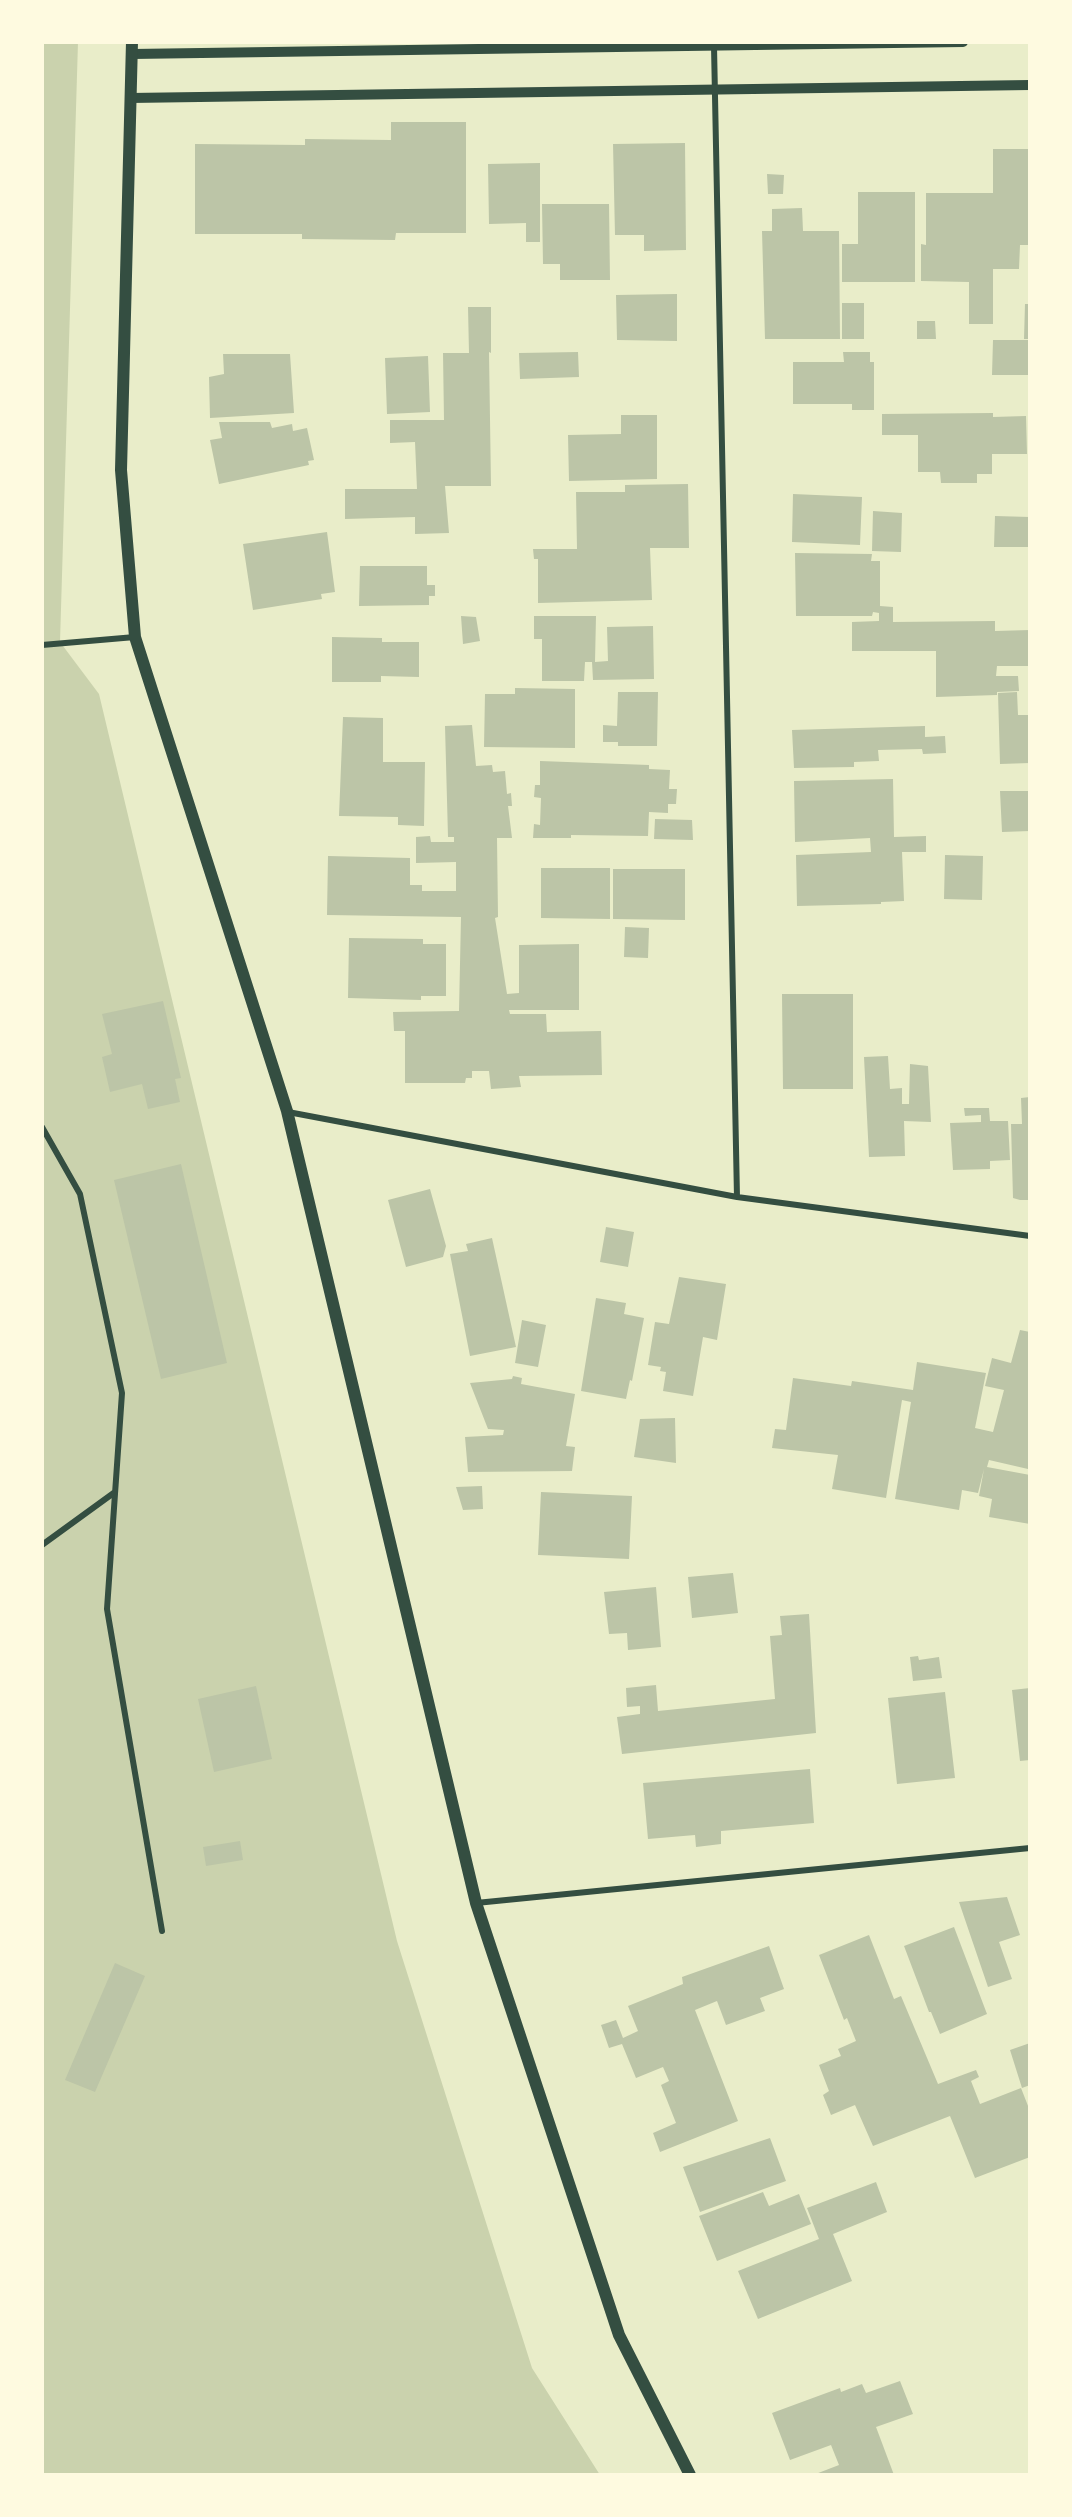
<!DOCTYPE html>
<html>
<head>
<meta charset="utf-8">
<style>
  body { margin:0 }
  #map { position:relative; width:1072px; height:2517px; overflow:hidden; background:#e9edc9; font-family:Barlow,sans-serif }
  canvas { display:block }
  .frame { position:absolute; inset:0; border:44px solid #fefae0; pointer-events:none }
</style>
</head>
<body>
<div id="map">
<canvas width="1072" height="2517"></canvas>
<div class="frame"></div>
</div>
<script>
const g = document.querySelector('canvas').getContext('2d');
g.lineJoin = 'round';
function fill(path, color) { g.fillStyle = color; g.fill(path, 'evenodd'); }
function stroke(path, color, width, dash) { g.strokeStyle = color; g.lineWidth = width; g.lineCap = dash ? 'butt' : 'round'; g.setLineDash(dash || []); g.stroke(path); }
fill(new Path2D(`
  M 42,42 L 78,42 L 60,642 L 99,694 L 397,1941 L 532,2368 L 600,2475 L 42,2475 Z`), '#cad2ad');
fill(new Path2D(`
  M 391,122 L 466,122 L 466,233 L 396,233 L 395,240 L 302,239 L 302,234 L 195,234 L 195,144 L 305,145 L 305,139 L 391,140 Z
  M 685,143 L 686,250 L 644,251 L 644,235 L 615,235 L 613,144 Z
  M 993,149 L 1030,149 L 1030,245 L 1020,245 L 1019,269 L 993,269 L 993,324 L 969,324 L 969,282 L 921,281 L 921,244 L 926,245 L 926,193 L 993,193 Z
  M 540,163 L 540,242 L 526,242 L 526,223 L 489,224 L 488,164 Z
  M 767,174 L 784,175 L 783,194 L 768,194 Z
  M 858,192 L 915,192 L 915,282 L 842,282 L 842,244 L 858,244 Z
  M 542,204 L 609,204 L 610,280 L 560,280 L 560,264 L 543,264 Z
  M 802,208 L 803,231 L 839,231 L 840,339 L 765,339 L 762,231 L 772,231 L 772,209 Z
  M 677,294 L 677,341 L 617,340 L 616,295 Z
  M 842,303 L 864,303 L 864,339 L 842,339 Z
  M 1025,304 L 1030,304 L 1030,339 L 1024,339 Z
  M 468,307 L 491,307 L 491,353 L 489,352 L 491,486 L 445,486 L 449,533 L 415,534 L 415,517 L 345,519 L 345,489 L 417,489 L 415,442 L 390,443 L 390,420 L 444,420 L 443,353 L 469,353 Z
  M 917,321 L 935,321 L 936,339 L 917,339 Z
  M 993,340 L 1030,340 L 1030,375 L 992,375 Z
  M 578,352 L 579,377 L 520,379 L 519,353 Z
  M 843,352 L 870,352 L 870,362 L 874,362 L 874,410 L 852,410 L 852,404 L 793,404 L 793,362 L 844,362 Z
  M 223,354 L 290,354 L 294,413 L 210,418 L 209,377 L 224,374 Z
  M 428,356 L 430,412 L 387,414 L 385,358 Z
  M 993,413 L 993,417 L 1026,416 L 1027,454 L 992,454 L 992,474 L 977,474 L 977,483 L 941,483 L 940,472 L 918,472 L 918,435 L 882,435 L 882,414 Z
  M 621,415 L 657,415 L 657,479 L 569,481 L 568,435 L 621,434 Z
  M 219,422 L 270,422 L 272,428 L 292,424 L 293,431 L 307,428 L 314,460 L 308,461 L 309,465 L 219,484 L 210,440 L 222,438 Z
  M 688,484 L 689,548 L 650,548 L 652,600 L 538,603 L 538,559 L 534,559 L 533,549 L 577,549 L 576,492 L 625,492 L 625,485 Z
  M 793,494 L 862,497 L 860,545 L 792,542 Z
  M 873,511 L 902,513 L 901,552 L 872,551 Z
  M 995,516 L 1030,517 L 1030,547 L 994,547 Z
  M 327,532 L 335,592 L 321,594 L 322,599 L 253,610 L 243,544 Z
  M 795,553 L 872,554 L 871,561 L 880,561 L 880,606 L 893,607 L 893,622 L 995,621 L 995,631 L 1030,630 L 1030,666 L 997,666 L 996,676 L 1018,676 L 1019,691 L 997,692 L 997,695 L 936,697 L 936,651 L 852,651 L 852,622 L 879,621 L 879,613 L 873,612 L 872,616 L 796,616 Z
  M 360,566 L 427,566 L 427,585 L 435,585 L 435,596 L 429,596 L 429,605 L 359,606 Z
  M 461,616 L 476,617 L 480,641 L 463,644 Z
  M 534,616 L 596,616 L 595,662 L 608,661 L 607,627 L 653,626 L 654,679 L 593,680 L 592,662 L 585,662 L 584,681 L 542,681 L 542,639 L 534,639 Z
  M 332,637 L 382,638 L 382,642 L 419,642 L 419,677 L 381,676 L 381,682 L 332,682 Z
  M 515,688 L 575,689 L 575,748 L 484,747 L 485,694 L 515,694 Z
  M 618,692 L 658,692 L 657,746 L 618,746 L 618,742 L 603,742 L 603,725 L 617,726 Z
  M 1017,692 L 1018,715 L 1030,715 L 1030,763 L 1000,764 L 998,693 Z
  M 343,717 L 383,718 L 383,762 L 425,762 L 424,826 L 398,825 L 398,817 L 339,816 Z
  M 472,725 L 476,766 L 492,765 L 493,772 L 505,771 L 507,794 L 511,793 L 512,806 L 508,806 L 512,838 L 497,838 L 498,917 L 495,918 L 507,994 L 519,993 L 519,945 L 579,944 L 579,1010 L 509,1010 L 510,1014 L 546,1014 L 547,1032 L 601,1031 L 602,1075 L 519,1076 L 521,1087 L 491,1089 L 489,1071 L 472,1071 L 472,1078 L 466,1078 L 465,1083 L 405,1083 L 405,1031 L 394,1031 L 393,1012 L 459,1011 L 461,917 L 327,915 L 328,856 L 410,858 L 410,885 L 422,885 L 422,891 L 456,891 L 456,862 L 416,863 L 416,837 L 430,836 L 431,842 L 454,842 L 454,837 L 448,837 L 445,726 Z
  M 925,726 L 925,737 L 945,736 L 946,753 L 923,754 L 922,749 L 878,750 L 879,761 L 854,762 L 854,767 L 794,768 L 792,730 Z
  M 540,761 L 649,765 L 649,769 L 670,770 L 669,789 L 677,789 L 676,804 L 668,804 L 668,813 L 649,812 L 648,836 L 571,835 L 571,838 L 533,838 L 534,824 L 540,825 L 541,798 L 534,797 L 535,785 L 540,785 Z
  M 893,779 L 894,837 L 926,836 L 926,852 L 902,852 L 904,901 L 881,902 L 881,904 L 797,906 L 796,855 L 871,852 L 870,838 L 795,842 L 794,781 Z
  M 1000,791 L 1030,791 L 1030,831 L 1002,832 Z
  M 655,819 L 692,820 L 693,840 L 654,839 Z
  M 945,855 L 983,856 L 982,900 L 944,899 Z
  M 541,868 L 610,868 L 610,919 L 541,918 Z
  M 613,869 L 685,869 L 685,920 L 613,919 Z
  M 625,927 L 649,928 L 648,958 L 624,957 Z
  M 349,938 L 423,939 L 423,944 L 446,944 L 446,996 L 421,996 L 421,1000 L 348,998 Z
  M 782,994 L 853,994 L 853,1089 L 783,1089 Z
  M 163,1001 L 181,1078 L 175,1079 L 180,1102 L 148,1109 L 142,1084 L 110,1092 L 102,1057 L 112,1054 L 102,1014 Z
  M 888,1056 L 890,1089 L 902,1088 L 902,1104 L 909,1104 L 910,1064 L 928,1066 L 931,1122 L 904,1121 L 905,1156 L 869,1157 L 864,1057 Z
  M 1030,1097 L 1030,1200 L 1020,1200 L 1013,1198 L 1011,1124 L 1022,1124 L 1021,1098 Z
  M 964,1108 L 989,1108 L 990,1121 L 1008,1121 L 1010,1160 L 990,1161 L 990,1169 L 953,1170 L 950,1123 L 981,1122 L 981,1115 L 965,1116 Z
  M 181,1164 L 227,1363 L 161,1379 L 114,1180 Z
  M 430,1189 L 446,1246 L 443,1257 L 406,1267 L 388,1200 Z
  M 606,1227 L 634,1232 L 628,1267 L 600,1262 Z
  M 492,1238 L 516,1347 L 470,1356 L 450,1254 L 468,1251 L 466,1244 Z
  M 679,1277 L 726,1284 L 717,1340 L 703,1337 L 693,1396 L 663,1391 L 666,1372 L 660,1371 L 661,1367 L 648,1365 L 655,1322 L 669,1324 Z
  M 596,1298 L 626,1303 L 624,1314 L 644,1318 L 632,1381 L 630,1380 L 626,1399 L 581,1391 Z
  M 522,1320 L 546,1325 L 538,1367 L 515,1363 Z
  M 1020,1330 L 1030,1332 L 1030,1461 L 1028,1469 L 989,1460 L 987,1467 L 1030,1475 L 1028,1512 L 1030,1512 L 1030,1524 L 989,1517 L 992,1499 L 979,1496 L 984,1469 L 978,1493 L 962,1490 L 959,1510 L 895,1499 L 911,1402 L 902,1400 L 886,1498 L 832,1489 L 838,1455 L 772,1448 L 775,1429 L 786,1430 L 793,1378 L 851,1386 L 852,1381 L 913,1390 L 917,1362 L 986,1373 L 975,1428 L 993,1432 L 1004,1390 L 985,1386 L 992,1358 L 1011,1363 Z
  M 513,1376 L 522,1378 L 521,1384 L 575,1394 L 566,1446 L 575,1447 L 572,1471 L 468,1472 L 465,1437 L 503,1435 L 504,1430 L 488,1429 L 470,1383 L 512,1379 Z
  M 675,1418 L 676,1463 L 634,1457 L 640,1419 Z
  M 482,1486 L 483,1509 L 463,1510 L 456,1487 Z
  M 541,1492 L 632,1496 L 629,1559 L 538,1555 Z
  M 733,1573 L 738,1613 L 692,1618 L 688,1577 Z
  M 656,1587 L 661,1647 L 628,1650 L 627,1633 L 609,1634 L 604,1592 Z
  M 809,1614 L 816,1733 L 622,1754 L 617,1717 L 640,1714 L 640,1706 L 627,1707 L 626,1688 L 656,1685 L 658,1711 L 775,1699 L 770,1636 L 782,1635 L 780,1616 Z
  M 918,1656 L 919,1660 L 939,1657 L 942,1678 L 913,1681 L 910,1657 Z
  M 256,1686 L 272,1759 L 214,1772 L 198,1699 Z
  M 1030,1688 L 1030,1760 L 1020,1761 L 1012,1690 Z
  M 945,1692 L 955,1778 L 897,1784 L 888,1698 Z
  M 810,1769 L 814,1823 L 721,1831 L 721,1844 L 696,1847 L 695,1835 L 648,1839 L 643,1783 Z
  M 240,1841 L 243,1860 L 206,1866 L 203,1847 Z
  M 1007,1897 L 1020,1935 L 999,1942 L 1012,1979 L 988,1987 L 959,1902 Z
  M 954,1927 L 987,2014 L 940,2034 L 931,2012 L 929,2012 L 904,1946 Z
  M 869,1935 L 894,1999 L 901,1996 L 938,2084 L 976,2070 L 979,2077 L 971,2081 L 980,2104 L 1021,2088 L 1030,2111 L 1030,2157 L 975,2178 L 950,2116 L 873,2146 L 855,2105 L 831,2115 L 823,2095 L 829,2091 L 819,2065 L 841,2056 L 838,2049 L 856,2041 L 847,2018 L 844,2020 L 819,1955 Z
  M 769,1946 L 784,1989 L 760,1998 L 765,2011 L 726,2025 L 717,2001 L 695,2010 L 738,2121 L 660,2152 L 653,2133 L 676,2123 L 661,2085 L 669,2081 L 663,2067 L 636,2078 L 622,2044 L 609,2048 L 601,2025 L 616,2020 L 623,2038 L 638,2031 L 628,2006 L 683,1984 L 682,1977 Z
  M 115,1963 L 145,1976 L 95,2092 L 65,2080 Z
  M 1030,2043 L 1030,2085 L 1022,2088 L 1010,2050 Z
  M 770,2138 L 786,2181 L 700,2212 L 683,2167 Z
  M 876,2182 L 887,2212 L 833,2234 L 852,2281 L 758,2319 L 738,2271 L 819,2239 L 807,2208 Z
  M 763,2192 L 769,2206 L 799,2194 L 811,2224 L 717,2261 L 699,2216 Z
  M 900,2381 L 913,2414 L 876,2427 L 894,2475 L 813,2475 L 839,2465 L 831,2445 L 790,2460 L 772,2413 L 840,2388 L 841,2392 L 862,2384 L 866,2393 Z`), '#bcc5a7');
stroke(new Path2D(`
  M 714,46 L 737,1197
  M 42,645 L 135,637
  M 288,1112 L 737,1197 L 1030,1236
  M 42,1127 L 80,1194 L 122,1393 L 107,1609 L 162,1931
  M 42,1545 L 115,1492
  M 476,1903 L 1030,1848`), '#344e41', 6);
stroke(new Path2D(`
  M 132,54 L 963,42
  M 130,98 L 1030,85`), '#344e41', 10);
stroke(new Path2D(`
  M 132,42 L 121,470 L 135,637 L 287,1111 L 476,1903 L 619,2335 L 690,2475`), '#344e41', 12);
</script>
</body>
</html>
